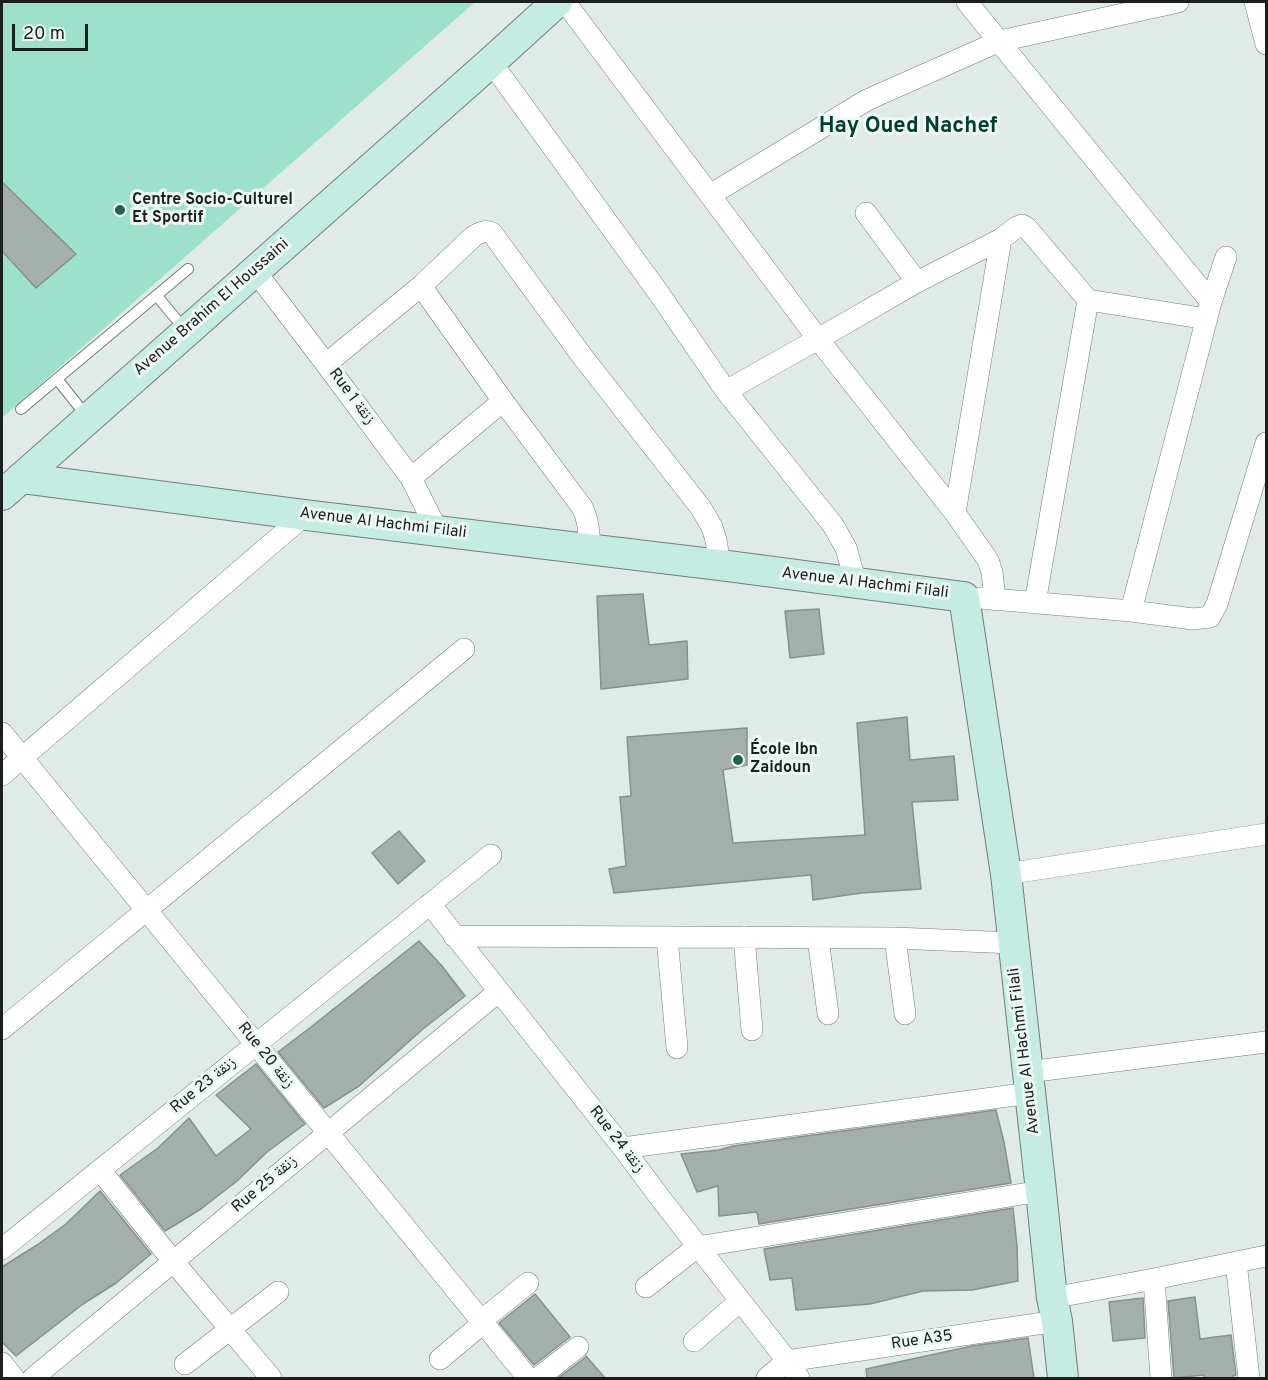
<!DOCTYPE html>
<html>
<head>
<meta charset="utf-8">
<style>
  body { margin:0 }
  #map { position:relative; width:1268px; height:1380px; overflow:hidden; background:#e0ebe7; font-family:Overpass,sans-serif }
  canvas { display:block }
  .frame { position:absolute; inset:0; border:3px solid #1b1f1e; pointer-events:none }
  .scale { position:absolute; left:12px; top:24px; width:76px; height:27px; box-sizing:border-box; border:3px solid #1b1f1e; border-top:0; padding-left:8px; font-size:18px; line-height:21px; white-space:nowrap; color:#1b1f1e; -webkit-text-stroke:4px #edf8f5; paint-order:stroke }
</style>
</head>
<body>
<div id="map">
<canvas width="1268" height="1380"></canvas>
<div class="frame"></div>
<div class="scale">20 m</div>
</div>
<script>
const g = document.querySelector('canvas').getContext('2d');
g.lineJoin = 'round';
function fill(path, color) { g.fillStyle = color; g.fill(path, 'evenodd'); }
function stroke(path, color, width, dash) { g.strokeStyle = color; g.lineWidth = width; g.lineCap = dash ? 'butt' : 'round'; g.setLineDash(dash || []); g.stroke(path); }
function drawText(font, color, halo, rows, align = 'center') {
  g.font = font + ' Overpass,"Noto Naskh Arabic",sans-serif'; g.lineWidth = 6; g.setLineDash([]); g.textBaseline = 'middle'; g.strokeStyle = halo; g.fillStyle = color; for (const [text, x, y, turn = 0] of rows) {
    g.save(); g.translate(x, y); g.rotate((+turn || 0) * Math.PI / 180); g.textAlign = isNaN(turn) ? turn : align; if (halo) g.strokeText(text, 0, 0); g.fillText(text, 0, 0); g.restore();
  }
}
fill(new Path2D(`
  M 2,2 L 475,2 L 2,418 Z`), '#9de1cd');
const building = new Path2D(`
  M 2,182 L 76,254 L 36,288 L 2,251 Z
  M 643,594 L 649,645 L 687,641 L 688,679 L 601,689 L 597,596 Z
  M 819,609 L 824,654 L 790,658 L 785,611 Z
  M 907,717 L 910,760 L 954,756 L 958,800 L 912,802 L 921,889 L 861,893 L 813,900 L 811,875 L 614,893 L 609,869 L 626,866 L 620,797 L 631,796 L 627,737 L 747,728 L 747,765 L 723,770 L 733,843 L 865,835 L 857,723 Z
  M 399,831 L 425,861 L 398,884 L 372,853 Z
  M 419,941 L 442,966 L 465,996 L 423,1029 L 359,1086 L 324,1108 L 278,1052 L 311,1027 Z
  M 256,1064 L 305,1124 L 267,1152 L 237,1181 L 201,1209 L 165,1231 L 120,1175 L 158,1148 L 189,1118 L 216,1156 L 251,1129 L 216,1095 Z
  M 996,1110 L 1004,1142 L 1011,1183 L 759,1224 L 757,1212 L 719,1216 L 718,1186 L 697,1192 L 681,1154 L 719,1150 L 733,1146 Z
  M 100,1191 L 151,1254 L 116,1283 L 83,1304 L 16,1356 L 2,1342 L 2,1267 L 37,1245 L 66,1224 Z
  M 1013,1208 L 1017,1246 L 1018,1281 L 972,1290 L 923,1291 L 870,1304 L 796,1310 L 792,1278 L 770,1280 L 764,1249 Z
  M 535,1294 L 570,1337 L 534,1365 L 499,1323 Z
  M 1195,1297 L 1200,1339 L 1231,1335 L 1236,1375 L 1233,1376 L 1233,1378 L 1204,1378 L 1204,1375 L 1174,1378 L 1168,1301 Z
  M 1143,1298 L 1145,1338 L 1113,1341 L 1109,1302 Z
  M 1028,1338 L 1034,1378 L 867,1378 L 866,1369 L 972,1346 Z
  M 586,1356 L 605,1378 L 558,1378 L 586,1357 Z`);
fill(building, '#a4afab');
stroke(building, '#86908d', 1.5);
const lane = new Path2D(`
  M 157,296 L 186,331
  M 57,379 L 88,418
  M 21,409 L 188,269`);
const street = new Path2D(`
  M 565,2 L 818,339 L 955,513 L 988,560 L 992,572 L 995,600
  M 967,2 L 1211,302
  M 1255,2 L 1266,44
  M 491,62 L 658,292 L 726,391 L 833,525 L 846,548 L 856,583
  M 710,195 L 867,100 L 1000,41 L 1178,2
  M 866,213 L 917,282
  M 255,271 L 326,364 L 411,478 L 437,530
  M 421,286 L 503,401 L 582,507 C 589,520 589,535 590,549
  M 326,364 L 421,286 L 474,236 C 481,232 485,230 492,233 L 582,356 L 701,508 L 712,527 L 716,540 L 720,565
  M 726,391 L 818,339 L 917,282 L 1001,239 L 1017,227 L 1022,225 L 1027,228 L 1088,300 L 1207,319
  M 411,478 L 503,401
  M 955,513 L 1001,239
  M 981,598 L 1131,611 L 1193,619 L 1210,617 L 1217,604 L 1266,443
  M 1035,603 L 1088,300
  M 1131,611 L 1211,302 L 1226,257
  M 2,733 L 528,1378
  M 2,775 L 305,515
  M 1006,874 L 1266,834
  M 430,904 L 623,1148 L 661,1199 L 789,1363 L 799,1378
  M 454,936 L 895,938 L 1013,943
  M 667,937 L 677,1048
  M 744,937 L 752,1030
  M 818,938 L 828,1014
  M 895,938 L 905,1014
  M 2,1029 L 464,649
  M 1028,1072 L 1266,1042
  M 623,1148 L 1030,1093
  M 100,1170 L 173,1261 L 271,1378
  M 2,1249 L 491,855
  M 1236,1262 L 1249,1378
  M 1154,1279 L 1161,1378
  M 646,1287 L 697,1247 L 1041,1191
  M 1052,1298 L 1154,1279 L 1266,1256
  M 481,1321 L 528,1283
  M 694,1341 L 740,1301
  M 440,1359 L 483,1323
  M 787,1361 L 1057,1321
  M 2,1363 L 14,1378
  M 185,1364 L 278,1292
  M 33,1378 L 498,992
  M 538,1378 L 578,1347
  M 767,1378 L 787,1361`);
const secondary = new Path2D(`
  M 21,478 L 305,515 L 720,565 L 964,597 L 1006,874 L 1041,1191 L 1052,1298 L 1057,1321 L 1063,1378
  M 2,495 L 491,62 L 557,2`);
stroke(lane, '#737d7a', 12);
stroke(street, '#737d7a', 22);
stroke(secondary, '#737d7a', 32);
stroke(lane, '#fff', 10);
stroke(street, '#fff', 21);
stroke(secondary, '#c5ece3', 30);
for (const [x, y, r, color] of [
  [120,210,6,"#206353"],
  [738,760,6,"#206353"]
]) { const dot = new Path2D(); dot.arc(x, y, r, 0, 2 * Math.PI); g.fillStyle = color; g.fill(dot); stroke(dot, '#edf8f5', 2); }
drawText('bold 16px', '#1b1f1e', '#edf8f5', [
  ["Centre Socio-Culturel",132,201],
  ["Et Sportif",132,219],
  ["École Ibn",750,751],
  ["Zaidoun",750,769]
], 'left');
drawText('16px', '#1b1f1e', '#edf8f5', [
  ["Avenue Brahim El Houssaini",212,308,-41],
  ["Rue 1 زنقة",351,397,53],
  ["Avenue Al Hachmi Filali",383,524,7],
  ["Avenue Al Hachmi Filali",865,584,7],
  ["Avenue Al Hachmi Filali",1025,1051,-97],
  ["Rue 20 زنقة",265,1056,51],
  ["Rue 23 زنقة",204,1086,-39],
  ["Rue 24 زنقة",616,1140,52],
  ["Rue 25 زنقة",265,1185,-40],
  ["Rue A35",922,1341,-8]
]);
drawText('bold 22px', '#013d31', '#edf8f5', [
  ["Hay Oued Nachef",908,128]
]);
</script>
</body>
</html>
